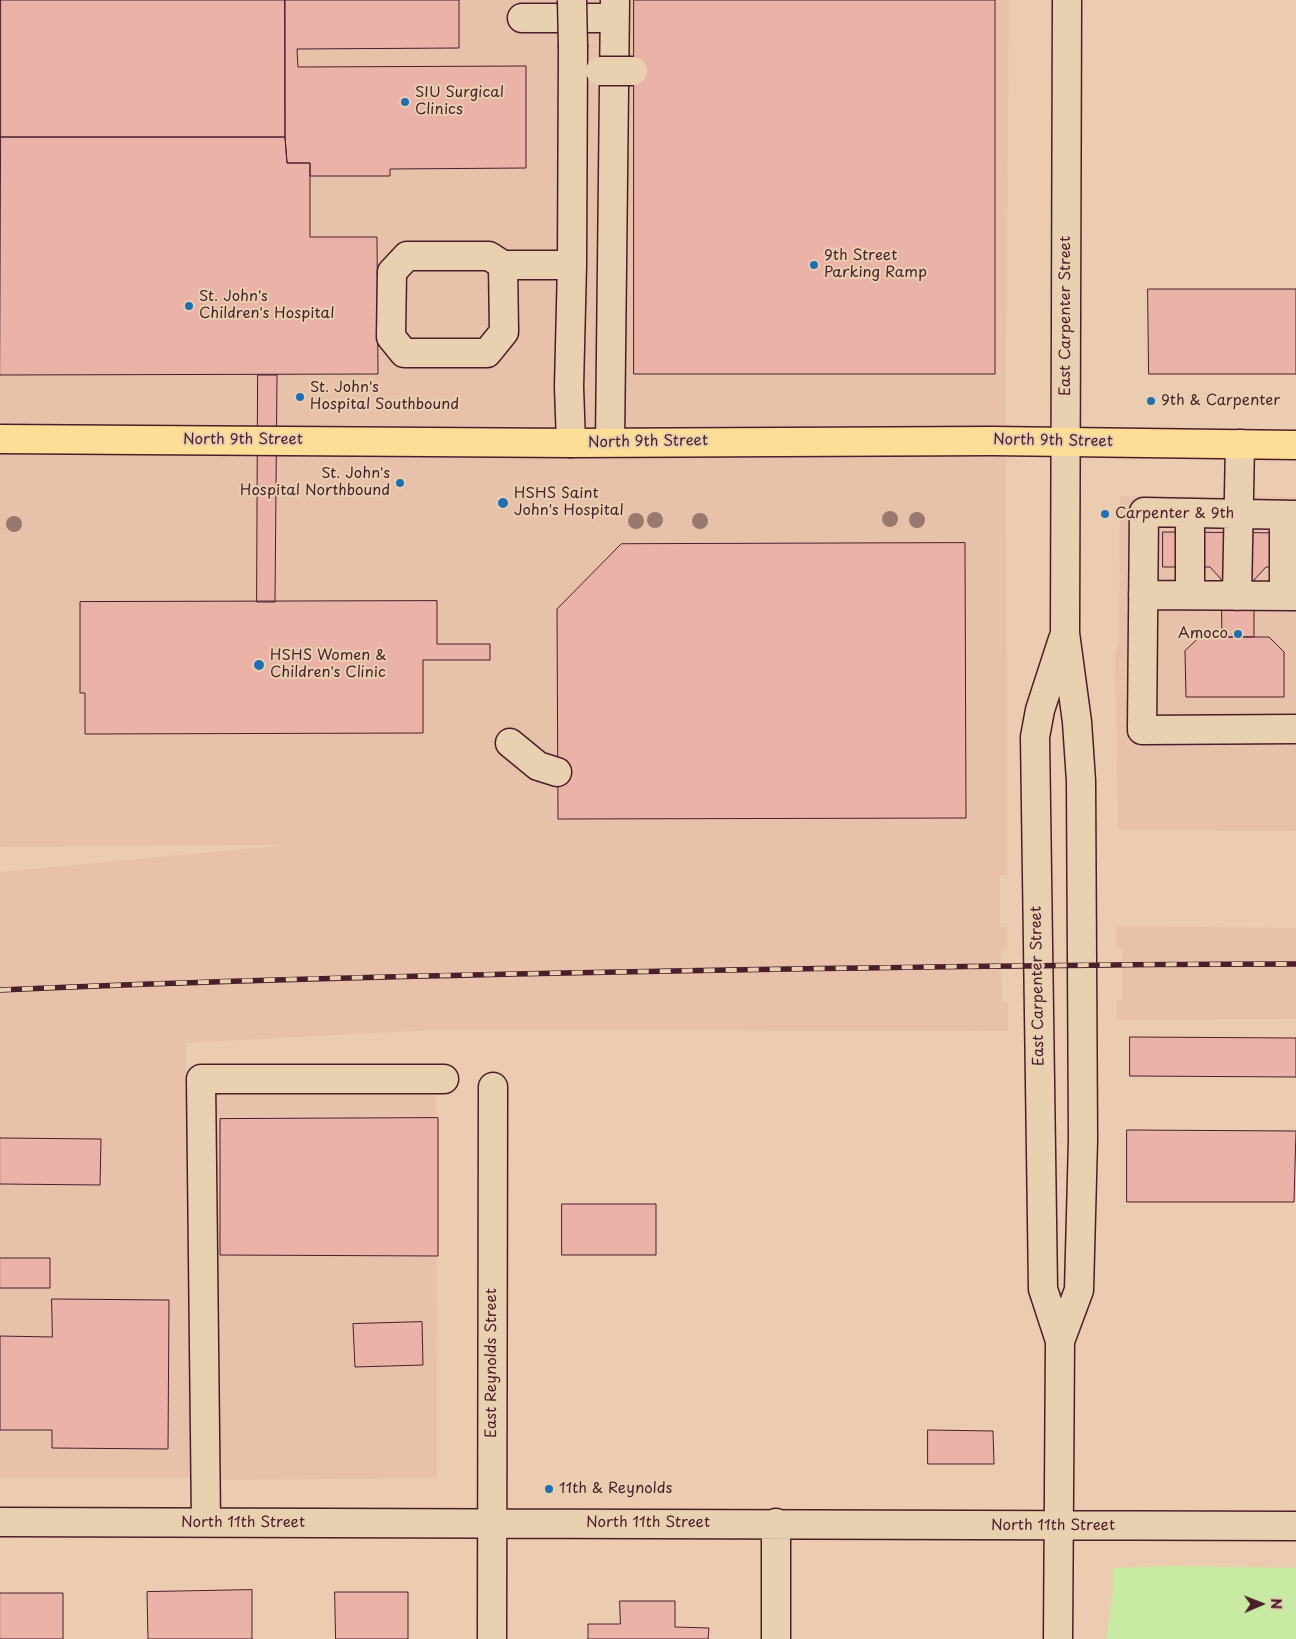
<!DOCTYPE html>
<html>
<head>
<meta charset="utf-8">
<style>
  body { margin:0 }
  #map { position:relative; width:1296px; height:1639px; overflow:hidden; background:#ebccb1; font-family:"Playpen Sans",sans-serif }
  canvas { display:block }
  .north { position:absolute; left:1236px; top:1579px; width:50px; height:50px; -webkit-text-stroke:4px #e8d0b1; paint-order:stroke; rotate:89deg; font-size:14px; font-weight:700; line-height:20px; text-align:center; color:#4a1f2b }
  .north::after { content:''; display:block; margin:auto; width:18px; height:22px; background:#4a1f2b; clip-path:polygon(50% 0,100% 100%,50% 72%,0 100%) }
</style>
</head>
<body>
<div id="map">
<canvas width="1296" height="1639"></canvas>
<div class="north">N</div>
</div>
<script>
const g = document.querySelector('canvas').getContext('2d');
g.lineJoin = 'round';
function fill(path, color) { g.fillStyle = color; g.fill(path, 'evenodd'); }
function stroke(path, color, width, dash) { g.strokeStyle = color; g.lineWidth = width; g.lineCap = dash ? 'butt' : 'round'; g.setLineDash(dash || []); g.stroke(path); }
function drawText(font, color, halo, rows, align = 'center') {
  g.font = font + ' "Playpen Sans",sans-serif'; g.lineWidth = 4; g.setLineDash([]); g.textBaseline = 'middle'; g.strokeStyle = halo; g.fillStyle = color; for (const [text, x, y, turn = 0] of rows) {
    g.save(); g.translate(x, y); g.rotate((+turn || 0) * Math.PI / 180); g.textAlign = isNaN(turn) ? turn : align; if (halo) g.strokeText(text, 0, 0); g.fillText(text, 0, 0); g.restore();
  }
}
fill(new Path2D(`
  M 0,0 L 1009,0 L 1006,380 L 1007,875 L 1000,875 L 1000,927 L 1007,927 L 1007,949 L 1001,950 L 1002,1002 L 1008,1002 L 1008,1031 L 431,1030 L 186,1043 L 190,1478 L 0,1478 L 0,872 L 286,845 L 0,847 Z
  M 1120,496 L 1296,497 L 1296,831 L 1118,830 L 1115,652 L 1119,641 Z
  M 1116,926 L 1296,928 L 1296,1019 L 1117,1020 L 1117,1000 L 1122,1000 L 1122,948 L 1116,948 Z
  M 436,1085 L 437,1478 L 219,1480 L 211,1087 Z`), '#e8c1ab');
fill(new Path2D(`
  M 1172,1566 L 1296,1568 L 1296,1639 L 1106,1639 L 1113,1590 L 1113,1568 Z`), '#c8eaa3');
const building = new Path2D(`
  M 1,0 L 285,0 L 285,137 L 1,137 Z
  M 285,0 L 459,0 L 459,48 L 297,49 L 298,67 L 526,66 L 526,168 L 390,169 L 390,176 L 310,176 L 310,163 L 287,163 L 285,137 Z
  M 634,0 L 995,0 L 995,374 L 634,374 Z
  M 1,137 L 285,137 L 287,163 L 310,163 L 310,237 L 377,237 L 378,374 L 0,375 Z
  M 1148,289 L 1296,289 L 1296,374 L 1149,374 Z
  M 258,375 L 277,375 L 275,602 L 257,602 Z
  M 1163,532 L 1296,533 L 1296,567 L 1266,567 L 1254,580 L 1254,637 L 1222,637 L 1221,579 L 1210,567 L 1163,567 Z
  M 965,543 L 966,818 L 558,819 L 557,609 L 621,544 Z
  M 437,601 L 437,644 L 490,644 L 490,660 L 423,660 L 423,733 L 85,734 L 85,693 L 80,693 L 80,602 Z
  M 1200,637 L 1269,637 L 1284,652 L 1284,697 L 1186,697 L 1185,651 Z
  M 1130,1037 L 1296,1038 L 1296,1077 L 1130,1076 Z
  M 438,1118 L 438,1256 L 220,1255 L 220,1119 Z
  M 1127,1130 L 1296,1131 L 1294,1202 L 1127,1202 Z
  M 0,1138 L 101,1139 L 100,1185 L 0,1184 Z
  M 562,1204 L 656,1204 L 656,1255 L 562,1255 Z
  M 0,1258 L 50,1258 L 50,1288 L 0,1288 Z
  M 52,1299 L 169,1300 L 168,1449 L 52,1448 L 52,1430 L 0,1430 L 0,1336 L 52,1337 Z
  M 422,1322 L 423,1365 L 355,1367 L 353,1324 Z
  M 928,1430 L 993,1431 L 994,1464 L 928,1464 Z
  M 252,1590 L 252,1639 L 148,1639 L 147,1592 Z
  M 335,1592 L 408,1592 L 408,1639 L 336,1639 Z
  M 0,1593 L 63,1593 L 63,1639 L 0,1639 Z
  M 620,1601 L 675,1601 L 675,1627 L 709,1628 L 708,1639 L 588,1639 L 588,1624 L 620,1624 Z`);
fill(building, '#ebb2a7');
stroke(building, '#4a1f2b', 1);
const minor = new Path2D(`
  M 522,18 L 614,18
  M 503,265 L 504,332 L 487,353 L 404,353 L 391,337 L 392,272 L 407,256 L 489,256 L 503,265 L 572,265
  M 610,442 L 615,0
  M 571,443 L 569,387 L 572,265 L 573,47
  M 1296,515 L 1144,512 L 1142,730 L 1296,729
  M 1143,595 L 1296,596
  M 1190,595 L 1190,513
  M 1237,596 L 1240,444
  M 1284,596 L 1284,515
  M 510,743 L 538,766 L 557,772
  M 1060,1341 L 1079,1290 L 1083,1140 L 1081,781 L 1077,722 L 1065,633 L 1067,0
  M 0,1522 L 1296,1526
  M 206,1522 L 201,1079 L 444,1079
  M 492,1639 L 493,1087
  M 776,1639 L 776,1523
  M 1058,1639 L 1060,1341 L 1043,1289 L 1035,737 L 1040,710 L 1063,639`);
const major = new Path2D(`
  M 0,439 L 571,443 L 993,441 L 1296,445`);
stroke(minor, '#4a1f2b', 31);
stroke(major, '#4a1f2b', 31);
stroke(minor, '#e8d0b1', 28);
stroke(major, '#fdde96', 28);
const rail = new Path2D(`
  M 0,990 C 243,979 486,974 729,970 C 918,967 1107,964 1296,964`);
stroke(rail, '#4a1f2b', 5.5);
stroke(rail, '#e8d0b1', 4, [11]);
const minorBridge = new Path2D(`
  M 572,0 L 573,47
  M 600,71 L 633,71`);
stroke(minorBridge, '#4a1f2b', 31, []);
stroke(minorBridge, '#e8d0b1', 28);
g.fillStyle = '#9a786e';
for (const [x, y] of [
  [890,519],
  [655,520],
  [917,520],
  [636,521],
  [700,521],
  [14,524]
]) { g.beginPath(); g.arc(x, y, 8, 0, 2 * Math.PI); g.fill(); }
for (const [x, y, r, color] of [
  [405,102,5,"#1f6fb2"],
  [814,265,5,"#1f6fb2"],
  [189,306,5,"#1f6fb2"],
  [300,397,5,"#1f6fb2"],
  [1151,401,5,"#1f6fb2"],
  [400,483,5,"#1f6fb2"],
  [503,503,6,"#1f6fb2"],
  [1105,514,5,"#1f6fb2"],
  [1238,634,5,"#1f6fb2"],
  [259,665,6,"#1f6fb2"],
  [549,1489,5,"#1f6fb2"]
]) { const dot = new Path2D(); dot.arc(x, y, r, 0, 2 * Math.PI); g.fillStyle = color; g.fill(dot); stroke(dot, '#e8d0b1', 2); }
drawText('15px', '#4a1f2b', '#e8d0b1', [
  ["SIU Surgical",415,93],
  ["Clinics",415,110],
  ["9th Street",824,256],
  ["Parking Ramp",824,273],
  ["St. John's",199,297],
  ["Children's Hospital",199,314],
  ["St. John's",310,388],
  ["Hospital Southbound",310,405],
  ["9th & Carpenter",1161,401],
  ["St. John's",390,474,"right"],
  ["Hospital Northbound",390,491,"right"],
  ["HSHS Saint",514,494],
  ["John's Hospital",514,511],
  ["Carpenter & 9th",1115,514],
  ["Amoco",1228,634,"right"],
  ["HSHS Women &",270,656],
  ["Children's Clinic",270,673],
  ["11th & Reynolds",559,1489]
], 'left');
drawText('15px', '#4a1f2b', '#e8d0b1', [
  ["East Carpenter Street",1066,316,-90],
  ["North 9th Street",243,440],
  ["North 9th Street",1053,441,1],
  ["North 9th Street",648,442,-1],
  ["East Carpenter Street",1038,986,-91],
  ["East Reynolds Street",492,1363,-90],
  ["North 11th Street",243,1523],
  ["North 11th Street",648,1523],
  ["North 11th Street",1053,1526]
]);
</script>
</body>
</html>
